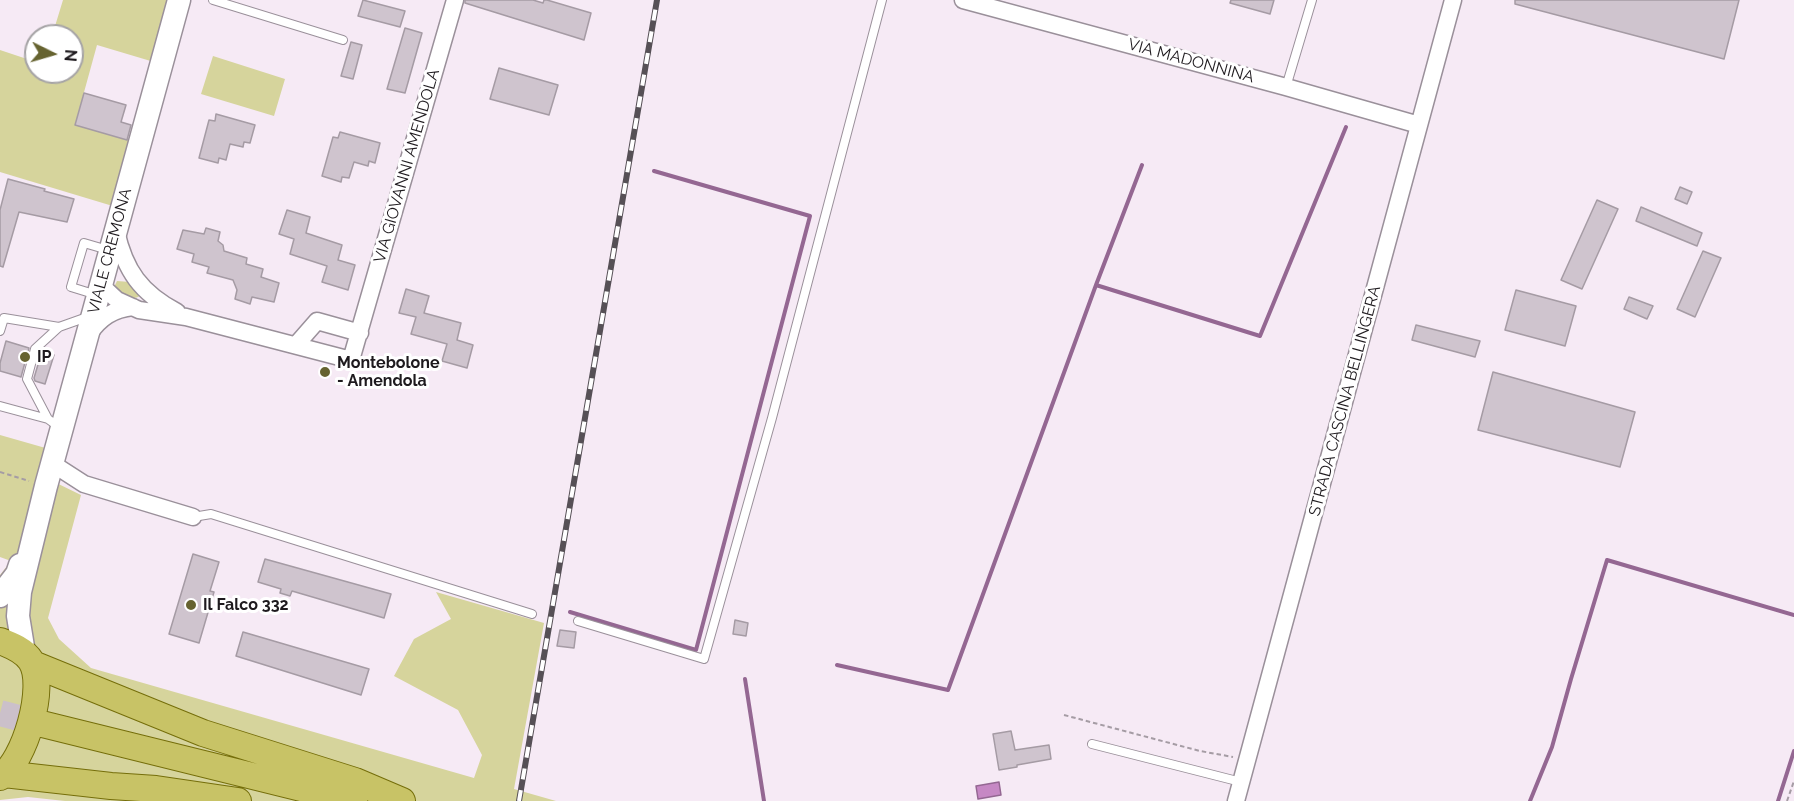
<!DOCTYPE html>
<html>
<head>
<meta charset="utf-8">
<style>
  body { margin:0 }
  #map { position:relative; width:1794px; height:801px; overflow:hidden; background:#f6eaf5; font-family:Raleway,sans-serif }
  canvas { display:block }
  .north { position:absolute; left:24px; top:24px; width:60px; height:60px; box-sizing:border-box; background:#fff; border:2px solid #a5a3a5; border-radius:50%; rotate:95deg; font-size:16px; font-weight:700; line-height:24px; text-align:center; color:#1e1a1e }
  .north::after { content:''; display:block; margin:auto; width:21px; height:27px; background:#666330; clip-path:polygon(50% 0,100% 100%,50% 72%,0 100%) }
</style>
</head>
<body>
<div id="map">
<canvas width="1794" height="801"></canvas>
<div class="north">N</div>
</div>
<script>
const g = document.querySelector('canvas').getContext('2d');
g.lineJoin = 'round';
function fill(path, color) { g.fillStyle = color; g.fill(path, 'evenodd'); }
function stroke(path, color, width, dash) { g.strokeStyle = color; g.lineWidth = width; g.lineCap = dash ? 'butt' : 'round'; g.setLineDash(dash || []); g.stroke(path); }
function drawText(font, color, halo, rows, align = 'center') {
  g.font = font + ' Raleway,sans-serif'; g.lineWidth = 6; g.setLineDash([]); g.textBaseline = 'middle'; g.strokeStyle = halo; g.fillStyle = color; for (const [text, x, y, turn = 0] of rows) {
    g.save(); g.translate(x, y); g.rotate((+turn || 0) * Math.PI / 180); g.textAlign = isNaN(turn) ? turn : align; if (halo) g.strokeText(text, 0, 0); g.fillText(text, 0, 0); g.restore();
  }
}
fill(new Path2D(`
  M 63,0 L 171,0 L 154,62 L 97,45 L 75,125 L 134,141 L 116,207 L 0,172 L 0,50 L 36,62 L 36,72 L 72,72 L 72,36 L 52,36 Z
  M 213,56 L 285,79 L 274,116 L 201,94 Z
  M 117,281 L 130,282 L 141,295 C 131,303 122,294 114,287 Z
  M 0,435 L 49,449 L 40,475 L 81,495 L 48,618 L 59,639 L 91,668 L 474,778 L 482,755 L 458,710 L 394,676 L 414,639 L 451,619 L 436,592 L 544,623 L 514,789 L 556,801 L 65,801 L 28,797 L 0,800 L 0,575 L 11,561 L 0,557 Z`), '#d6d49c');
const water = new Path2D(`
  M 999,782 L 1001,795 L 978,799 L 976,786 Z`);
fill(water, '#c688c4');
stroke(water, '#946792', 1.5);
stroke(new Path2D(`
  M 1096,285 L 1260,336 L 1346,127
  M 570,612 L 696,650 L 810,216 L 654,171
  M 837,665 L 948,690 L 1096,285 L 1142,165
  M 745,679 L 764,801
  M 1530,801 L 1552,747 L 1571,679 L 1607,560 L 1794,615
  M 1778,801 L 1794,751`), '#946792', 4);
const building = new Path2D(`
  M 363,0 L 405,11 L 400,27 L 358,16 Z
  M 465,0 L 533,0 L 543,3 L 544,0 L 547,0 L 591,13 L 584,40 L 465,3 Z
  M 1231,0 L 1274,0 L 1270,14 L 1230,3 Z
  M 1515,0 L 1739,0 L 1724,59 L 1515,4 Z
  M 405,28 L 422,33 L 405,93 L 387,89 Z
  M 351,42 L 362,45 L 353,79 L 341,76 Z
  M 499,68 L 558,85 L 549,115 L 490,99 Z
  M 84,93 L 126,105 L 121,122 L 131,125 L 127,140 L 75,125 Z
  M 216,114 L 255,125 L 250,143 L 244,142 L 243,147 L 230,144 L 226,160 L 219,158 L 218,163 L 199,158 L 209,120 L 215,121 Z
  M 340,132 L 380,143 L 375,163 L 369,161 L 368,166 L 354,162 L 349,178 L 342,177 L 341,182 L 322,176 L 333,137 L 338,138 Z
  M 8,179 L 45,189 L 44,191 L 74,199 L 67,222 L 19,212 L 3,267 L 0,266 L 0,210 Z
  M 1680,187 L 1692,192 L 1687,204 L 1675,199 Z
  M 1597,200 L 1618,209 L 1582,289 L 1561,280 Z
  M 1641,207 L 1702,233 L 1697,246 L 1636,221 Z
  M 287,210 L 310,217 L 306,233 L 342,245 L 338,260 L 355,265 L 348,290 L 322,282 L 327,266 L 290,254 L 294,239 L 279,234 Z
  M 206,228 L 220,232 L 218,241 L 223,245 L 224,251 L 247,258 L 246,264 L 263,269 L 261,277 L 279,283 L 274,302 L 252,297 L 250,304 L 235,299 L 237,290 L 233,280 L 207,273 L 209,267 L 192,262 L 194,254 L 177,249 L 183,230 L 204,234 Z
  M 1703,251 L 1721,258 L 1695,317 L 1677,309 Z
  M 406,289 L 429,296 L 424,313 L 461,323 L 457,340 L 473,345 L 467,368 L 442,361 L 447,344 L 411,334 L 416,317 L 399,313 Z
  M 1516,290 L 1576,306 L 1565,346 L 1505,330 Z
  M 1629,297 L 1653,306 L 1647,319 L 1624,309 Z
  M 1416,325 L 1480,341 L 1475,357 L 1412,340 Z
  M 6,341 L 29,348 L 21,377 L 0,371 L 0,363 Z
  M 42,351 L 54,355 L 45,384 L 35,381 L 34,378 Z
  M 1493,372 L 1635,412 L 1620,467 L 1478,430 Z
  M 193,554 L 219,562 L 210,591 L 214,592 L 199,643 L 169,634 Z
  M 265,559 L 391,594 L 384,618 L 292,591 L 290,596 L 280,593 L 281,589 L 258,582 Z
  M 735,620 L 748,623 L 746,636 L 733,634 Z
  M 560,630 L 576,632 L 574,648 L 557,646 Z
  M 243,632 L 369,669 L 361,695 L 236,656 Z
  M 1011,731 L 1015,750 L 1049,745 L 1051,759 L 1017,765 L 1017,767 L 999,770 L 993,734 Z`);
fill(building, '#cfc4ce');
stroke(building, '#a59ba4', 1.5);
stroke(new Path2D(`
  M 0,713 L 42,724`), '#cbc0ca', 26, [26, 13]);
const service = new Path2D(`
  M 213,0 L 343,40
  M 1286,87 L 1312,0
  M 97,295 L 71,287 L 84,243 L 108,250
  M 0,331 L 4,318 L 59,327
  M 0,406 L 48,419
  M 59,427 L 48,419 L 27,379 L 35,349 L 59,327 L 90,316
  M 193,517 L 211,514 L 532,614
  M 578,621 L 704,659 L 772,418 L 882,0
  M 1092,744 L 1241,782`);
const minor = new Path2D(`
  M 963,0 L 1286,87 L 1419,125
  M 116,231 C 125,271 141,293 177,312
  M 102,286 L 117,300 L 139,310 L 186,317 L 351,360 L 455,0
  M 89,334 C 100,318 113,309 133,307
  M 296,345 L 317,321 L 360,333
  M 53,464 L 84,484 L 193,517
  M 1236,801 L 1453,0`);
const secondary = new Path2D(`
  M 0,596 L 17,574 L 20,565
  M 24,653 L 18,616 L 20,592 L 46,486 L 179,0`);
const primary = new Path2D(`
  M 0,641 C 11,645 24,650 31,661 C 47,685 25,762 0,777
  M 33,664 L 203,733 L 355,781 L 402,801
  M 42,724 L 354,801
  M 4,774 L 111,786 L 156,789 L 238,801`);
stroke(service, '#9a909a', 10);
stroke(minor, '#9a909a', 19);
stroke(secondary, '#9a909a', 25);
stroke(primary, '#756e0a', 28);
stroke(new Path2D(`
  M 0,472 L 29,481
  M 1064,715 L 1200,751 L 1233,757
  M 1787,801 L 1794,781`), '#a59ca4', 2, [4.5, 3]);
stroke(service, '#fff', 8);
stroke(minor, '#fff', 16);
stroke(secondary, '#fff', 22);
stroke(primary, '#c8c366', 26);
const rail = new Path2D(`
  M 519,801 L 657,0`);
stroke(rail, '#565056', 6);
stroke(rail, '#fff', 4, [11]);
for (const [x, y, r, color] of [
  [25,357,6,"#666330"],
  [325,372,6,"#666330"],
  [191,605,6,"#666330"]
]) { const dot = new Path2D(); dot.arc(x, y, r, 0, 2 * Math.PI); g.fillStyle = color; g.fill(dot); stroke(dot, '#fff', 2); }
drawText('16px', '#1e1a1e', '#fff', [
  ["VIA MADONNINA",1191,61,15],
  ["VIA GIOVANNI AMENDOLA",407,166,-74],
  ["VIALE CREMONA",110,251,-75],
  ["STRADA CASCINA BELLINGERA",1345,401,-75]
]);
drawText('bold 16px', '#1e1a1e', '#fff', [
  ["IP",37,357],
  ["Montebolone",337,363],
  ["- Amendola",337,381],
  ["Il Falco 332",203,605]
], 'left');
</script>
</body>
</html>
